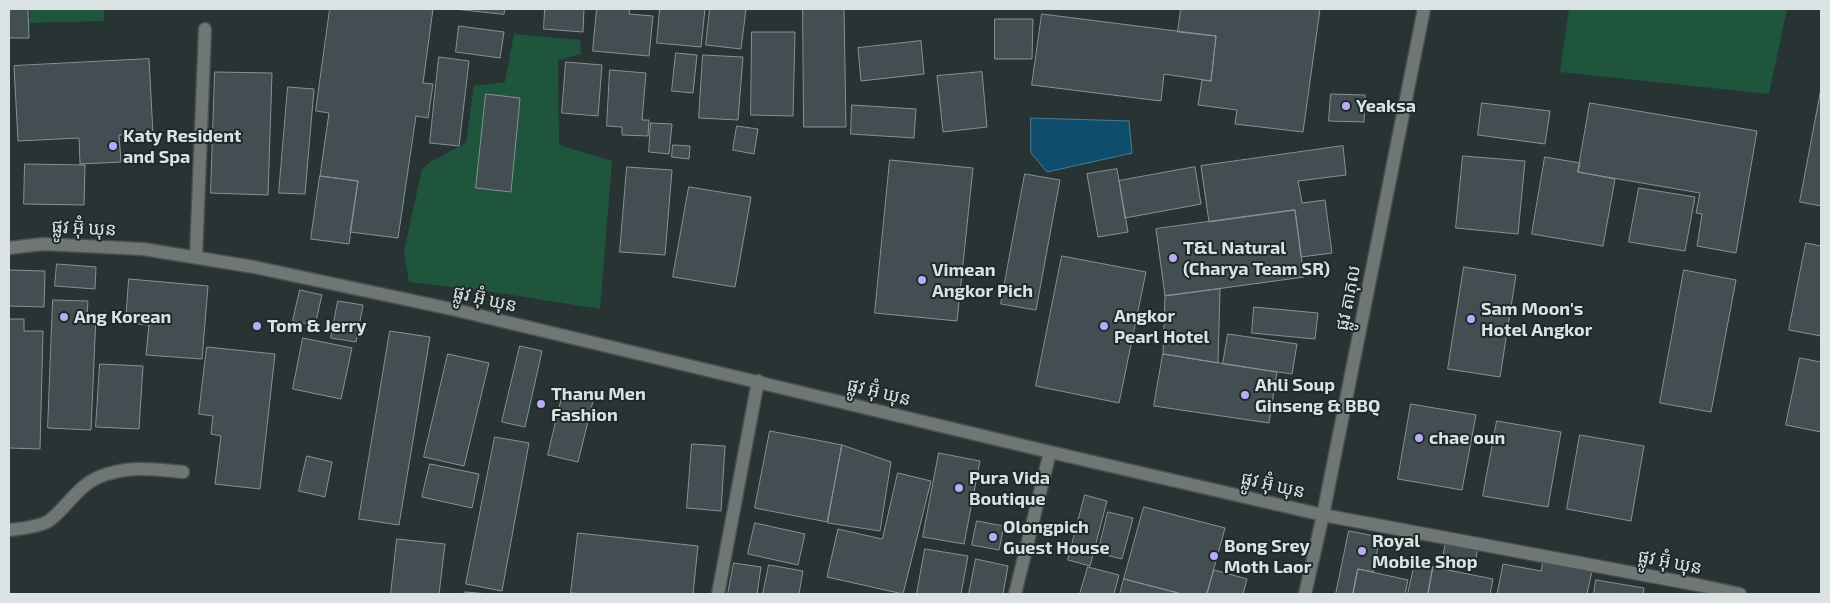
<!DOCTYPE html>
<html>
<head>
<meta charset="utf-8">
<style>
  body { margin:0 }
  #map { position:relative; width:1830px; height:603px; overflow:hidden; background:#283434; font-family:"Exo 2",sans-serif }
  canvas { display:block }
  .frame { position:absolute; inset:0; border:10px solid #dbe2e3; pointer-events:none }
</style>
</head>
<body>
<div id="map">
<canvas width="1830" height="603"></canvas>
<div class="frame"></div>
</div>
<script>
const g = document.querySelector('canvas').getContext('2d');
g.lineJoin = 'round';
function fill(path, color) { g.fillStyle = color; g.fill(path, 'evenodd'); }
function stroke(path, color, width, dash) { g.strokeStyle = color; g.lineWidth = width; g.lineCap = dash ? 'butt' : 'round'; g.setLineDash(dash || []); g.stroke(path); }
function drawText(font, color, halo, rows, align = 'center') {
  g.font = font + ' "Exo 2","Noto Sans Khmer",sans-serif'; g.lineWidth = 4; g.setLineDash([]); g.textBaseline = 'middle'; g.strokeStyle = halo; g.fillStyle = color; for (const [text, x, y, turn = 0] of rows) {
    g.save(); g.translate(x, y); g.rotate((+turn || 0) * Math.PI / 180); g.textAlign = isNaN(turn) ? turn : align; if (halo) g.strokeText(text, 0, 0); g.fillText(text, 0, 0); g.restore();
  }
}
fill(new Path2D(`
  M 30,9 L 104,9 L 104,21 L 29,23 Z
  M 1569,9 L 1787,9 L 1769,94 L 1560,72 Z
  M 514,34 L 580,40 L 581,54 L 558,60 L 559,145 L 612,161 L 600,309 L 493,292 L 409,282 L 404,252 L 422,169 L 430,162 L 466,143 L 474,86 L 505,82 Z`), '#20553d');
const water = new Path2D(`
  M 1031,118 L 1129,121 L 1132,153 L 1047,172 L 1031,153 Z`);
fill(water, '#0e4d6d');
stroke(water, '#4c7a90', 1);
const building = new Path2D(`
  M 9,9 L 28,9 L 29,38 L 9,38 Z
  M 330,9 L 433,9 L 423,83 L 433,84 L 428,118 L 416,116 L 398,238 L 350,232 L 358,181 L 320,176 L 329,113 L 316,111 Z
  M 455,9 L 505,9 L 504,14 Z
  M 545,9 L 584,9 L 583,32 L 544,29 Z
  M 597,9 L 630,9 L 629,14 L 653,16 L 649,56 L 593,51 Z
  M 660,9 L 705,9 L 701,47 L 657,43 Z
  M 710,9 L 746,9 L 741,49 L 706,45 Z
  M 803,9 L 844,9 L 846,127 L 804,127 Z
  M 1181,9 L 1320,9 L 1303,132 L 1235,124 L 1237,110 L 1198,105 L 1202,80 L 1211,81 L 1216,36 L 1178,32 Z
  M 1042,14 L 1216,36 L 1211,81 L 1164,74 L 1161,101 L 1032,85 Z
  M 995,19 L 1033,19 L 1032,59 L 995,59 Z
  M 459,26 L 504,32 L 500,58 L 456,52 Z
  M 752,32 L 795,32 L 793,116 L 751,115 Z
  M 921,41 L 924,74 L 861,81 L 858,48 Z
  M 676,53 L 697,55 L 693,93 L 672,91 Z
  M 703,55 L 743,57 L 738,120 L 699,118 Z
  M 439,57 L 469,61 L 459,146 L 430,143 Z
  M 149,59 L 153,134 L 119,135 L 121,162 L 80,164 L 79,138 L 18,141 L 14,66 Z
  M 566,62 L 602,65 L 598,116 L 562,113 Z
  M 610,70 L 646,73 L 642,120 L 649,120 L 648,136 L 622,135 L 622,127 L 607,126 Z
  M 215,72 L 272,73 L 268,195 L 211,193 Z
  M 982,72 L 987,127 L 943,132 L 937,76 Z
  M 288,87 L 314,89 L 305,194 L 279,193 Z
  M 1821,89 L 1821,206 L 1800,202 Z
  M 486,94 L 520,98 L 511,192 L 476,188 Z
  M 1331,94 L 1365,95 L 1364,122 L 1329,121 Z
  M 1482,103 L 1550,111 L 1545,144 L 1478,135 Z
  M 1590,103 L 1757,131 L 1736,253 L 1697,246 L 1702,214 L 1696,213 L 1700,193 L 1578,172 Z
  M 852,105 L 916,109 L 914,138 L 851,134 Z
  M 651,123 L 672,124 L 669,154 L 649,152 Z
  M 737,126 L 758,129 L 754,154 L 733,150 Z
  M 673,145 L 690,146 L 689,159 L 672,157 Z
  M 1343,146 L 1346,175 L 1298,181 L 1302,203 L 1325,200 L 1332,253 L 1301,257 L 1295,210 L 1209,222 L 1201,166 Z
  M 1463,156 L 1525,161 L 1518,234 L 1456,228 Z
  M 1545,157 L 1580,163 L 1578,172 L 1615,179 L 1603,246 L 1532,234 Z
  M 890,160 L 973,168 L 957,321 L 875,313 Z
  M 25,164 L 85,165 L 84,205 L 24,204 Z
  M 627,167 L 672,170 L 665,255 L 620,252 Z
  M 1195,167 L 1201,204 L 1125,218 L 1119,181 Z
  M 1117,169 L 1128,232 L 1098,237 L 1087,174 Z
  M 1025,174 L 1060,180 L 1036,310 L 1001,304 Z
  M 320,176 L 358,181 L 349,244 L 311,239 Z
  M 689,187 L 751,197 L 735,287 L 673,277 Z
  M 1639,188 L 1695,197 L 1685,251 L 1629,242 Z
  M 1295,210 L 1304,277 L 1165,296 L 1156,229 Z
  M 1806,243 L 1821,246 L 1821,336 L 1789,330 Z
  M 1062,256 L 1146,272 L 1119,403 L 1036,386 Z
  M 57,264 L 96,267 L 95,289 L 55,286 Z
  M 1464,267 L 1516,275 L 1500,377 L 1448,369 Z
  M 9,270 L 45,271 L 44,307 L 9,306 Z
  M 1684,270 L 1736,280 L 1711,412 L 1660,403 Z
  M 129,279 L 208,286 L 202,359 L 146,355 L 149,325 L 126,323 Z
  M 1220,289 L 1218,363 L 1163,354 L 1165,296 Z
  M 300,290 L 322,295 L 315,325 L 293,321 Z
  M 53,300 L 88,301 L 87,315 L 96,315 L 91,430 L 48,428 Z
  M 338,301 L 363,305 L 356,342 L 331,338 Z
  M 1254,307 L 1318,313 L 1315,339 L 1252,333 Z
  M 9,319 L 24,319 L 24,331 L 43,331 L 40,449 L 9,448 Z
  M 390,331 L 430,337 L 399,525 L 359,519 Z
  M 1228,334 L 1297,344 L 1292,374 L 1223,364 Z
  M 303,338 L 352,348 L 341,399 L 293,389 Z
  M 520,346 L 542,351 L 525,427 L 502,422 Z
  M 207,347 L 275,354 L 260,489 L 215,484 L 221,436 L 211,434 L 213,416 L 199,414 Z
  M 448,354 L 489,363 L 464,466 L 424,457 Z
  M 1163,354 L 1277,372 L 1269,423 L 1154,406 Z
  M 1800,358 L 1821,362 L 1821,432 L 1786,425 Z
  M 100,364 L 143,366 L 139,429 L 96,427 Z
  M 564,389 L 594,397 L 578,462 L 548,455 Z
  M 1411,404 L 1476,415 L 1462,490 L 1398,479 Z
  M 1497,421 L 1561,432 L 1548,507 L 1483,496 Z
  M 770,431 L 842,445 L 827,522 L 755,508 Z
  M 1580,435 L 1644,446 L 1631,521 L 1567,509 Z
  M 495,437 L 529,443 L 502,591 L 466,584 Z
  M 692,444 L 725,446 L 721,511 L 687,508 Z
  M 842,445 L 891,462 L 880,531 L 828,523 Z
  M 939,453 L 980,461 L 964,544 L 923,537 Z
  M 307,456 L 332,462 L 325,497 L 299,491 Z
  M 430,464 L 479,474 L 472,508 L 422,497 Z
  M 898,473 L 931,481 L 903,594 L 827,577 L 838,529 L 882,539 Z
  M 1085,495 L 1107,501 L 1090,566 L 1068,560 Z
  M 1144,507 L 1225,528 L 1207,594 L 1182,594 L 1124,579 Z
  M 1108,512 L 1133,518 L 1122,559 L 1098,553 Z
  M 977,521 L 1004,526 L 999,550 L 972,545 Z
  M 755,523 L 805,534 L 798,565 L 748,554 Z
  M 1349,531 L 1380,537 L 1373,572 L 1358,569 L 1353,594 L 1336,594 Z
  M 578,533 L 698,546 L 693,594 L 585,594 L 571,593 Z
  M 397,539 L 445,544 L 439,594 L 391,594 Z
  M 1446,541 L 1478,547 L 1474,569 L 1442,563 Z
  M 925,549 L 968,556 L 961,594 L 917,594 Z
  M 976,559 L 1008,566 L 1003,594 L 969,594 Z
  M 1543,561 L 1592,571 L 1587,594 L 1497,594 L 1503,564 L 1541,571 Z
  M 734,563 L 761,567 L 757,594 L 728,594 Z
  M 1415,563 L 1433,567 L 1428,594 L 1408,594 Z
  M 769,565 L 803,571 L 799,594 L 763,594 Z
  M 1088,567 L 1119,575 L 1114,594 L 1080,594 Z
  M 1433,567 L 1493,579 L 1490,594 L 1428,594 Z
  M 1358,569 L 1408,580 L 1405,594 L 1353,594 Z
  M 1214,570 L 1247,579 L 1243,594 L 1207,594 Z
  M 1124,579 L 1182,594 L 1120,594 Z
  M 1596,580 L 1644,588 L 1643,594 L 1594,594 Z
  M 465,592 L 489,594 L 464,594 Z`);
fill(building, '#424e52');
stroke(building, '#859296', 1);
const minor = new Path2D(`
  M 9,248 L 43,244 L 143,249 L 254,267 L 456,310 L 1050,452 L 1323,515 L 1698,585 L 1740,594
  M 196,257 L 205,29
  M 9,530 C 19,529 42,526 50,520 C 66,508 79,485 99,477 C 128,465 153,469 183,472
  M 718,594 L 758,381
  M 1015,594 L 1050,452
  M 1305,594 L 1323,515 L 1424,9`);
stroke(minor, '#455050', 15);
stroke(minor, '#707674', 12);
for (const [x, y, r, color] of [
  [1346,106,5,"#bbaaf6"],
  [113,146,5,"#bbaaf6"],
  [1173,258,5,"#bbaaf6"],
  [922,280,5,"#bbaaf6"],
  [64,317,5,"#bbaaf6"],
  [1471,319,5,"#bbaaf6"],
  [257,326,5,"#bbaaf6"],
  [1104,326,5,"#bbaaf6"],
  [1245,395,5,"#bbaaf6"],
  [541,404,5,"#bbaaf6"],
  [1419,438,5,"#bbaaf6"],
  [959,488,5,"#bbaaf6"],
  [993,537,5,"#bbaaf6"],
  [1362,551,5,"#bbaaf6"],
  [1214,556,5,"#bbaaf6"]
]) { const dot = new Path2D(); dot.arc(x, y, r, 0, 2 * Math.PI); g.fillStyle = color; g.fill(dot); stroke(dot, '#1e2a2a', 2); }
drawText('bold 18px', '#dbe2e3', '#1e2a2a', [
  ["Yeaksa",1356,106],
  ["Katy Resident",123,136],
  ["and Spa",123,157],
  ["T&L Natural",1183,248],
  ["(Charya Team SR)",1183,269],
  ["Vimean",932,270],
  ["Angkor Pich",932,291],
  ["Sam Moon's",1481,309],
  ["Hotel Angkor",1481,330],
  ["Angkor",1114,316],
  ["Pearl Hotel",1114,337],
  ["Ang Korean",74,317],
  ["Tom & Jerry",267,326],
  ["Ahli Soup",1255,385],
  ["Ginseng & BBQ",1255,406],
  ["Thanu Men",551,394],
  ["Fashion",551,415],
  ["chae oun",1429,438],
  ["Pura Vida",969,478],
  ["Boutique",969,499],
  ["Olongpich",1003,527],
  ["Guest House",1003,548],
  ["Royal",1372,541],
  ["Mobile Shop",1372,562],
  ["Bong Srey",1224,546],
  ["Moth Laor",1224,567]
], 'left');
drawText('18px', '#dbe2e3', '#1e2a2a', [
  ["ផ្លូវ អ៊ុំ ឃុន",84,228,3],
  ["ផ្លូវ តាភុល",1348,298,-79],
  ["ផ្លូវ អ៊ុំ ឃុន",485,299,13],
  ["ផ្លូវ អ៊ុំ ឃុន",879,392,14],
  ["ផ្លូវ អ៊ុំ ឃុន",1273,485,13],
  ["ផ្លូវ អ៊ុំ ឃុន",1670,562,11]
]);
</script>
</body>
</html>
